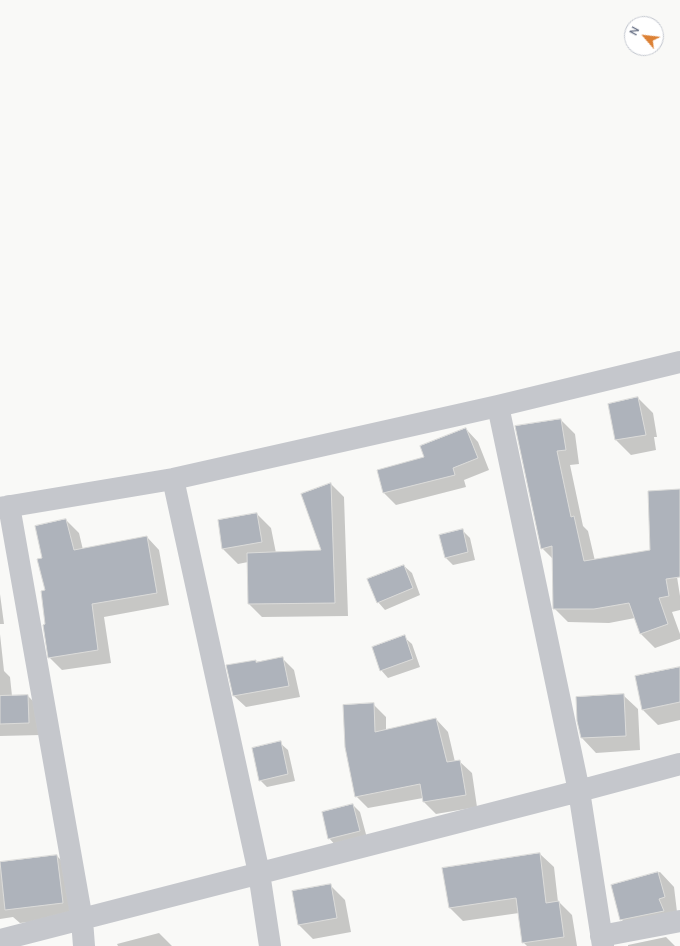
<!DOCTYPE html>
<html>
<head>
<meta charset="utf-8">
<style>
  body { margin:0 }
  #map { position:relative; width:680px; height:946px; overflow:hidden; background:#f9f9f7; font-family:Manrope,sans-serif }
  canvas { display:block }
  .north { position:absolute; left:624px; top:16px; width:40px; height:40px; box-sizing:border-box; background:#fff; border:1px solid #c3c7cf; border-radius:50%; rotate:298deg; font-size:11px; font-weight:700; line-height:16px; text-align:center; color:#6a7387 }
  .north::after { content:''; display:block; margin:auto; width:14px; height:18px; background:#dc8135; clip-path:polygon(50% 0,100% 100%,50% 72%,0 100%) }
</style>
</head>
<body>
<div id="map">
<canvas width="680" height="946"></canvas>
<div class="north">N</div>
</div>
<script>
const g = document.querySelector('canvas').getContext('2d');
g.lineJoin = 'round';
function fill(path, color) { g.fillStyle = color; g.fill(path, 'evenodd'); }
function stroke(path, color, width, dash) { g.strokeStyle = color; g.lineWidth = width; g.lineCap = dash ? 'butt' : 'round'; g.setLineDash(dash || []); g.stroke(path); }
fill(new Path2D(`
  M 638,398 L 653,413 L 657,437 L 654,437 L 656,450 L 631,455 L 616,440 L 609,404 Z
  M 561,420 L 575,434 L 579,464 L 570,465 L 583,526 L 588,531 L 595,561 L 675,564 L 680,596 L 680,610 L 672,612 L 680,634 L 680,639 L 655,648 L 641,634 L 635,618 L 609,623 L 568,622 L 554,608 L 554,560 L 542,548 Z
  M 466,429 L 478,442 L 489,470 L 464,480 L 466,487 L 396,505 L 384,493 L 379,471 L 426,458 Z
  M 331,484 L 344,497 L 348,616 L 262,617 L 249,604 L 248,562 L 238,564 L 223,549 L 219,521 L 257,514 L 271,528 L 276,553 L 323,551 Z
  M 66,520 L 79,533 L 83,550 L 147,537 L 159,550 L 169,605 L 104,617 L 111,663 L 62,670 L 49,657 L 46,625 L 46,591 L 44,559 Z
  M 462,530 L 470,538 L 475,560 L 453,565 L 446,558 Z
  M 404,566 L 412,573 L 420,595 L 385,610 L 378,602 Z
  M 0,594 L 4,624 L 0,624 Z
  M 0,634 L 4,671 L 10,677 L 12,696 L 28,696 L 40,708 L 41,735 L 0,736 Z
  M 404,637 L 412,644 L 420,667 L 388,678 L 381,670 Z
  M 282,658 L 294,670 L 300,697 L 246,707 L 234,696 L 255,661 L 257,663 Z
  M 680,668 L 680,720 L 658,725 L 643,710 L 638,686 Z
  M 623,695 L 638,709 L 640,750 L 596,753 L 582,738 Z
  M 373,704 L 386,717 L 386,731 L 436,719 L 448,732 L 455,762 L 459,761 L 472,773 L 477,807 L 436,814 L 424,802 L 423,798 L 368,808 L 356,796 Z
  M 280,743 L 288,750 L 295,781 L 267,787 L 260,780 Z
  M 353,805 L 360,812 L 367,838 L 336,846 L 329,838 Z
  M 540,854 L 554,867 L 558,902 L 559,902 L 572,915 L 577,946 L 527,946 L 523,942 L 519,913 L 463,921 L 449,907 Z
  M 57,856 L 71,870 L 76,917 L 20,923 L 13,917 L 0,919 L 0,863 Z
  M 660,872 L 674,887 L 677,912 L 636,934 L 621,919 L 612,886 Z
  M 330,885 L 345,900 L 351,932 L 313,939 L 298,924 Z
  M 159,933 L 172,946 L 118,946 L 117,944 Z
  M 666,937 L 675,946 L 628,946 L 628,945 Z`), '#0003');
const building = new Path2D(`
  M 638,397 L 646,435 L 615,440 L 608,404 Z
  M 561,419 L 566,450 L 557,451 L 571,517 L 574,516 L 584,561 L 650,550 L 648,491 L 680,489 L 680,577 L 666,579 L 669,596 L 659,598 L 668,624 L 640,634 L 629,603 L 594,609 L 553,609 L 552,546 L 541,549 L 515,426 Z
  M 466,428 L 478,458 L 453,468 L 455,475 L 383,493 L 377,470 L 424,457 L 420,446 Z
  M 331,483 L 335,603 L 248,604 L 247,553 L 321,550 L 301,494 Z
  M 257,513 L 262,542 L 222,549 L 218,520 Z
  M 66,519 L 74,550 L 147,536 L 157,593 L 92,604 L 98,650 L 48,658 L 43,625 L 45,624 L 41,591 L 45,590 L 37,559 L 42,558 L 35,526 Z
  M 463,529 L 468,552 L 445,558 L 439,535 Z
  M 404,565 L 413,588 L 377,603 L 367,579 Z
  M 405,635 L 413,659 L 380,671 L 372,647 Z
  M 283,657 L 289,686 L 233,696 L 226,665 L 256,660 L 256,662 Z
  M 680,667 L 680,702 L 642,710 L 635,676 Z
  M 624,694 L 626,736 L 581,738 L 577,721 L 576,697 Z
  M 28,695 L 29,723 L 0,724 L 0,696 Z
  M 374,703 L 375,732 L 436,718 L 447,762 L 460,760 L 466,795 L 423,802 L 420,784 L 355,797 L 345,747 L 343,705 Z
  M 281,741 L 288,774 L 259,781 L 252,748 Z
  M 353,804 L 360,831 L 328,839 L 322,812 Z
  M 540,853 L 546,903 L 559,901 L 564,937 L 522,943 L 516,898 L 449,908 L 442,868 Z
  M 57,855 L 63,903 L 5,910 L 0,862 Z
  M 658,872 L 665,897 L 659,899 L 664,911 L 620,920 L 611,885 Z
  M 331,884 L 337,918 L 298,925 L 292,891 Z`);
fill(building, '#aeb3bb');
stroke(building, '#dbdbd9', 1);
stroke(new Path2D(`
  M 498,406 L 579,791 L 603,946
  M 173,479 L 259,873 L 270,946
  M 9,506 L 82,920 L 84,946
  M 0,508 L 173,479 L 498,406 L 680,362
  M 601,936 L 680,921
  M 0,940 L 579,791 L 680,764`), '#c5c7cc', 22);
</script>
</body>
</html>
